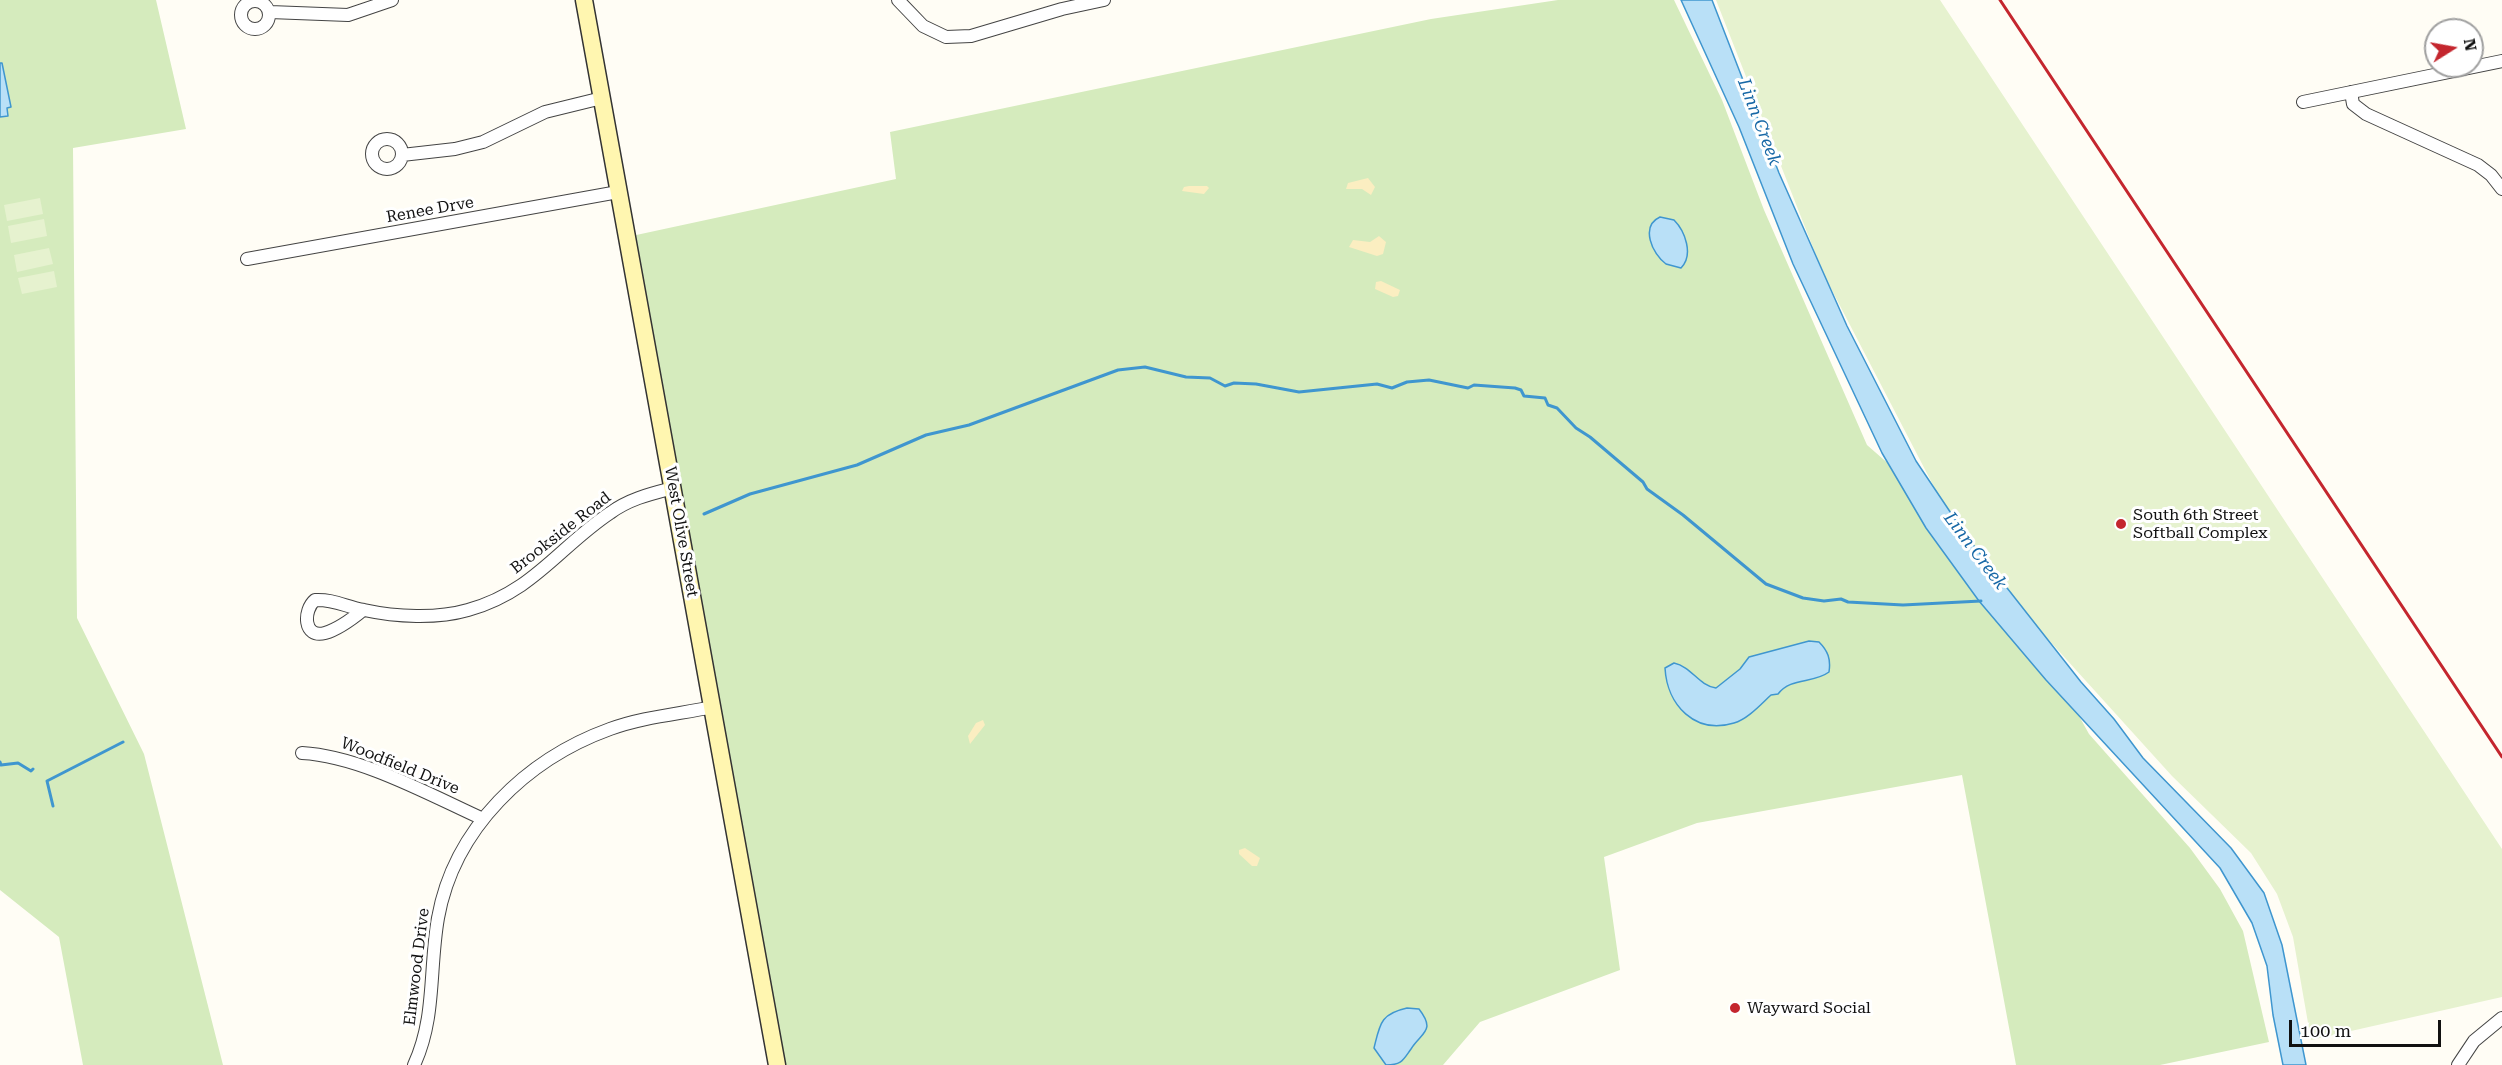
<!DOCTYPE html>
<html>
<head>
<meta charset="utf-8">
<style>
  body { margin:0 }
  #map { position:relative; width:2502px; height:1065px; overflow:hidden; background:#fffdf5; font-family:"Roboto Serif",serif }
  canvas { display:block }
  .north { position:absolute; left:2424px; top:18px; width:60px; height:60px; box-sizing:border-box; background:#fff; border:2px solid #a0a0a0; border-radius:50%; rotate:79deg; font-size:16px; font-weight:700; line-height:24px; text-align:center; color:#111 }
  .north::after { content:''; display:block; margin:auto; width:21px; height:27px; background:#c4262e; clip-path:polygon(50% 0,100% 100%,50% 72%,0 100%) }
  .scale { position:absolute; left:2289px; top:1020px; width:152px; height:27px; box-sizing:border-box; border:3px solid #111; border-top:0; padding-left:8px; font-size:18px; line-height:21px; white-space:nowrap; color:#111; -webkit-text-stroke:4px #fff; paint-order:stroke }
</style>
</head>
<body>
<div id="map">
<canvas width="2502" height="1065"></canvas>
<div class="north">N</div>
<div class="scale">100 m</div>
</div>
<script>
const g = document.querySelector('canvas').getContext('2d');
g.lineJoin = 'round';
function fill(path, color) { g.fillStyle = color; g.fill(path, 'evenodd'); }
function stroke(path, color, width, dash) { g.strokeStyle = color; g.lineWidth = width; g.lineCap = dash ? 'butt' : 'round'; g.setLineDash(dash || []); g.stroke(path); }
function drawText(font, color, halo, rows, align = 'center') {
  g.font = font + ' "Roboto Serif",serif'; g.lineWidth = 6; g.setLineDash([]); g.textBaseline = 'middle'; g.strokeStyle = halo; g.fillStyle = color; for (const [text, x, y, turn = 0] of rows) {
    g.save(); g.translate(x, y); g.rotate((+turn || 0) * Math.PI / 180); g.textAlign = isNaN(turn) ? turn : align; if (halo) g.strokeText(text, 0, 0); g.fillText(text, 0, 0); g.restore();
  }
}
fill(new Path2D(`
  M 0,0 L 156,0 L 186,129 L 73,148 L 77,618 L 144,754 L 223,1065 L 83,1065 L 59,937 L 0,890 Z
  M 1558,0 L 1674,0 L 1722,100 L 1764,210 L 1867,445 L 1987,550 L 2089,734 L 2190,848 L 2220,889 L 2243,931 L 2269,1042 L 2160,1065 L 2016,1065 L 1962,775 L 1697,823 L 1604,857 L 1620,970 L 1480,1022 L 1443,1065 L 777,1065 L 627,237 L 896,179 L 890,132 L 1431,19 Z`), '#d5ebbd');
fill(new Path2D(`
  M 1368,178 L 1375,187 L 1371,195 L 1362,189 L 1346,189 L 1348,183 Z
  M 1189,186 L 1207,186 L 1209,188 L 1204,194 L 1182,191 L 1184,187 Z
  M 1379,236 L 1386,242 L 1383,254 L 1377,256 L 1349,247 L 1353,240 L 1370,242 Z
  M 1381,281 L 1400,290 L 1398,296 L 1393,297 L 1375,289 L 1376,282 Z
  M 983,720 L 985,725 L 970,744 L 968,736 L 976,723 Z
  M 1245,848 L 1260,858 L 1257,866 L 1252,866 L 1239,854 L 1239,850 Z`), '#fbeec1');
fill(new Path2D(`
  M 1716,0 L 1940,0 L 2502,849 L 2502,997 L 2311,1040 L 2293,937 L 2277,894 L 2251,853 L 2172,776 L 2028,617 L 1946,510 L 1823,273 Z
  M 40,198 L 43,214 L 7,221 L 4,205 Z
  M 44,219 L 47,236 L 11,243 L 8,226 Z
  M 49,248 L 53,264 L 17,272 L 14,255 Z
  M 54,271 L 57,287 L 22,294 L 18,278 Z`), '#e6f2cf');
const water = new Path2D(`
  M 1681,0 L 1712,0 L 1779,173 L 1847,326 L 1916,461 L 1967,537 L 2081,682 L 2114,719 L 2143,758 L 2231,848 L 2264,893 L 2282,945 L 2306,1065 L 2283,1065 L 2273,1015 L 2267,966 L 2252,923 L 2220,868 L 2046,680 L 1979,601 L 1926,528 L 1882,453 L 1793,264 L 1739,127 Z
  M 0,63 L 2,63 L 11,107 L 7,108 L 8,116 L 0,117 Z
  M 1660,217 L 1674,220 C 1685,231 1694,255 1681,268 L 1666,264 C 1652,254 1640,226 1660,217 Z
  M 1809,641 L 1819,642 C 1828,651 1831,659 1829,672 C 1813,684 1791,677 1778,694 L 1771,695 C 1761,704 1748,719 1734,723 C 1695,735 1667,705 1665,668 L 1674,663 C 1692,667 1698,685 1716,688 L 1740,669 L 1749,657 Z
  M 1407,1008 L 1419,1009 C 1436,1031 1422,1032 1411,1049 C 1403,1060 1402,1065 1386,1065 L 1374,1048 C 1380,1024 1380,1014 1407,1008 Z`);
fill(water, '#b9e0f7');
stroke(water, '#3f96cf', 1.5);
stroke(new Path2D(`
  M 704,514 L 750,494 L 857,465 L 926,435 L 969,425 L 1118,370 L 1145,367 L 1186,377 L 1210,378 L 1225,386 L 1234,383 L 1256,384 L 1299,392 L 1377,384 L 1392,388 L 1407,382 L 1429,380 L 1468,388 L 1474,385 L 1515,388 L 1521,390 L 1524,396 L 1545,398 L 1548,405 L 1557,408 L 1576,428 L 1590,437 L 1643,482 L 1647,489 L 1683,515 L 1766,584 L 1803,598 L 1824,601 L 1841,599 L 1848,602 L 1903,605 L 1981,601
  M 0,762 L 1,765 L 18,763 L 31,771 L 33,769
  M 53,806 L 47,781 L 123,742`), '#3f96cf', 3);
const street = new Path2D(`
  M 898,0 L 923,26 L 946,37 L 971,36 L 1062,9 L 1104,0
  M241 15a14 14 0 1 1 28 0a14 14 0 1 1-28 0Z
  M 270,12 L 348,15 L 392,0
  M 2351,92 L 2353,104 L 2366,114 L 2478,165 L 2491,175 L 2502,189
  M 2303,102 L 2502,61
  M372 154a15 15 0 1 1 30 0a15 15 0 1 1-30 0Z
  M 402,155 L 455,149 L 483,142 L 545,112 L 602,98
  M 247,259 L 618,192
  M 363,610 C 352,619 339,629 325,633 C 303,639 303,610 315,600 C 334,599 346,607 364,610 C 396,617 437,619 468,610 C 533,592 559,547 610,513 C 629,499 650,494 673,488
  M 302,753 C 360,756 430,795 483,819
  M 414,1065 C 436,1018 429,969 438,918 C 454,828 527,759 610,729 C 642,717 679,714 713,707
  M 2458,1065 L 2474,1041 L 2502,1018`);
const secondary = new Path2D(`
  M 584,0 L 777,1065`);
stroke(street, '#444', 14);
stroke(secondary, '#333', 19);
stroke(street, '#fff', 12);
stroke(secondary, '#fff6b0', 16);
stroke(new Path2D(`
  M 2000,0 L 2502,757`), '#c4262e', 3);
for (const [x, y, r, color] of [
  [2121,524,6,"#c4262e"],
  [1735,1008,6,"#c4262e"]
]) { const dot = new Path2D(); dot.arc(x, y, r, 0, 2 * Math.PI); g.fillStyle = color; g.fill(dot); stroke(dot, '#fff', 2); }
drawText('16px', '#111', '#fff', [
  ["Renee Drve",430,210,-10],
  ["West Olive Street",681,532,80],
  ["Brookside Road",561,533,-38],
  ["Woodfield Drive",400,766,22],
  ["Elmwood Drive",417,967,-83]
]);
drawText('16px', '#111', '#fff', [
  ["South 6th Street",2133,515],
  ["Softball Complex",2133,533],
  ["Wayward Social",1747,1008]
], 'left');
drawText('italic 18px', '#1768a6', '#fff', [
  ["Linn Creek",1759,122,69],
  ["Linn Creek",1975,551,53]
]);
</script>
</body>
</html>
